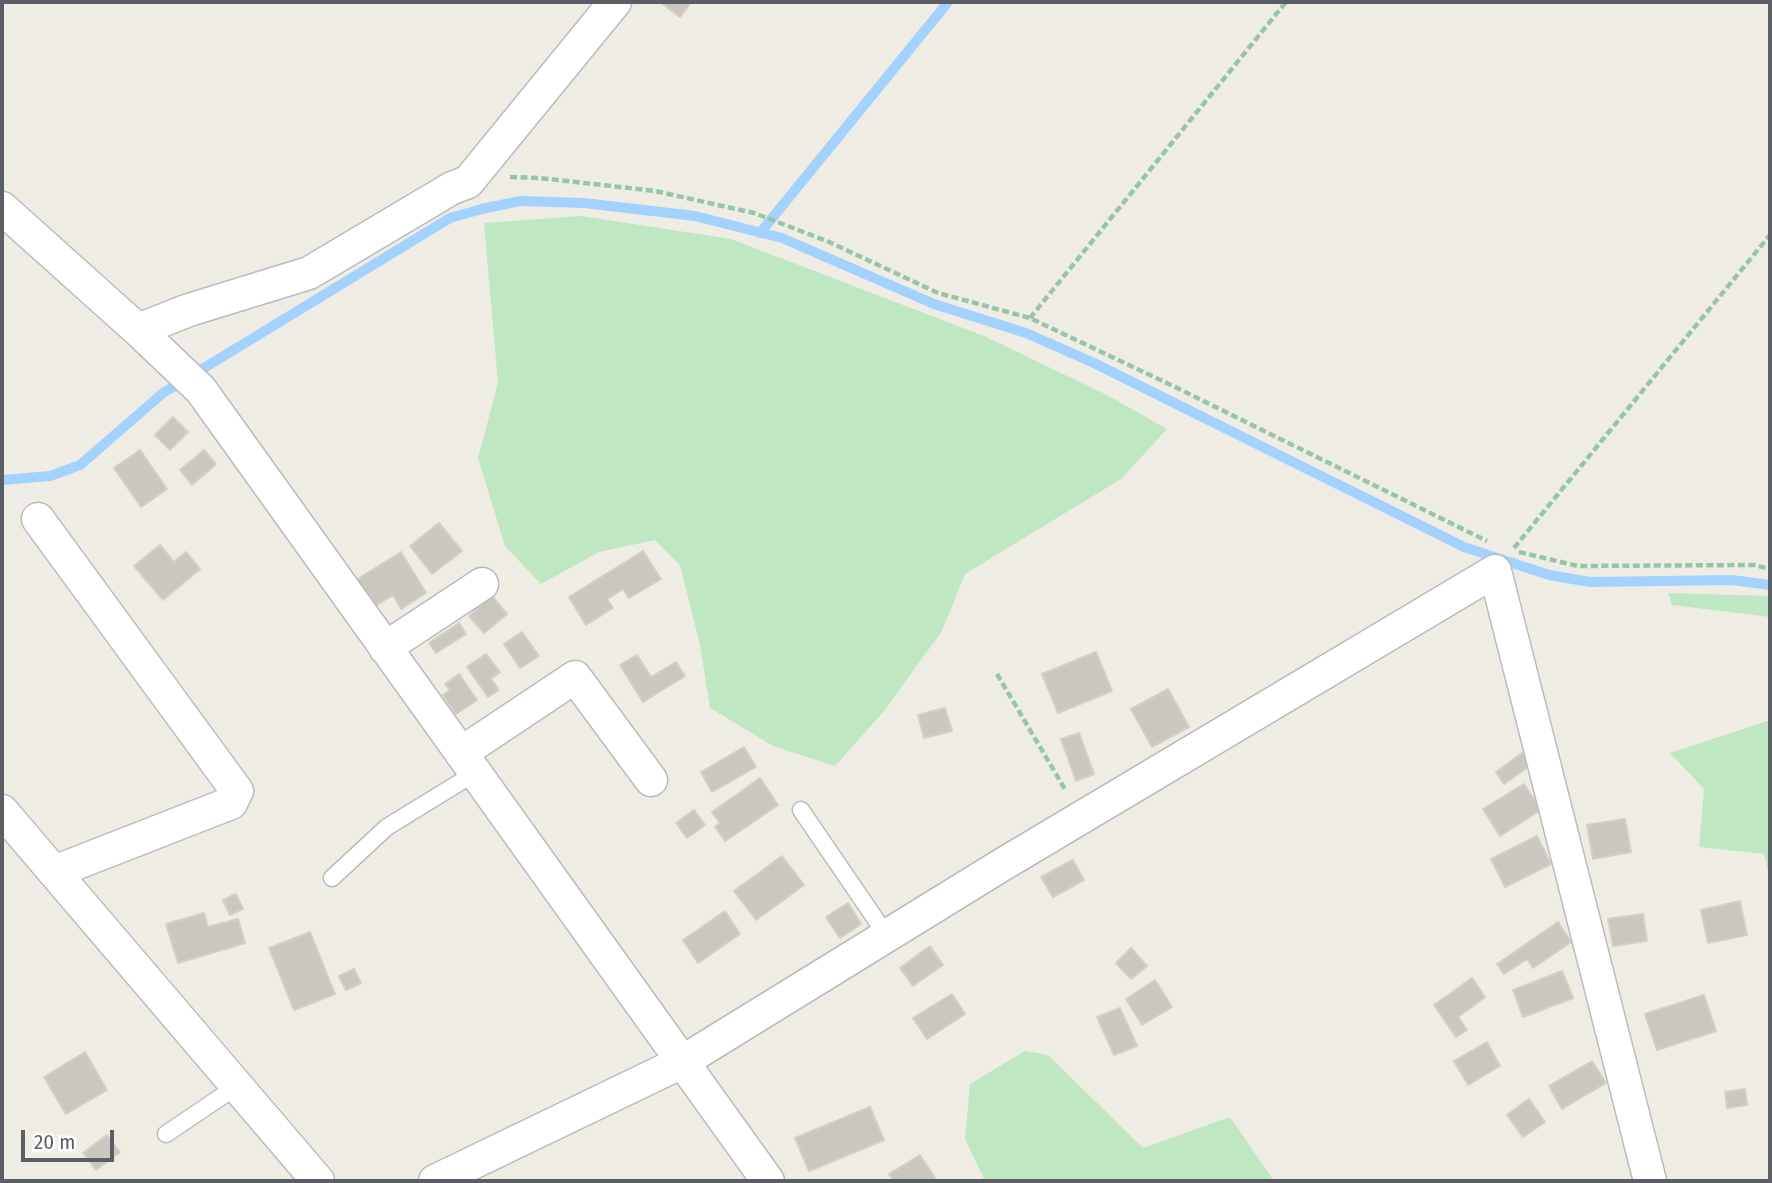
<!DOCTYPE html>
<html>
<head>
<meta charset="utf-8">
<style>
  body { margin:0 }
  #map { position:relative; width:1772px; height:1183px; overflow:hidden; background:#efede3; font-family:"Fira Sans Condensed",sans-serif }
  canvas { display:block }
  .frame { position:absolute; inset:0; border:4px solid #5b5f65; pointer-events:none }
  .scale { position:absolute; left:21px; top:1130px; width:93px; height:32px; box-sizing:border-box; border:4px solid #5b5f65; border-top:0; padding-left:9px; font-size:21px; line-height:24px; white-space:nowrap; color:#5b5f65; -webkit-text-stroke:5px #fff; paint-order:stroke }
</style>
</head>
<body>
<div id="map">
<canvas width="1772" height="1183"></canvas>
<div class="frame"></div>
<div class="scale">20 m</div>
</div>
<script>
const g = document.querySelector('canvas').getContext('2d');
g.lineJoin = 'round';
function fill(path, color) { g.fillStyle = color; g.fill(path, 'evenodd'); }
function stroke(path, color, width, dash) { g.strokeStyle = color; g.lineWidth = width; g.lineCap = dash ? 'butt' : 'round'; g.setLineDash(dash || []); g.stroke(path); }
fill(new Path2D(`
  M 581,216 L 731,239 L 984,336 L 1109,396 L 1167,429 L 1121,479 L 965,574 L 942,631 L 884,711 L 835,766 L 773,746 L 710,708 L 700,645 L 680,565 L 655,540 L 599,552 L 541,584 L 505,546 L 478,458 L 498,383 L 484,223 Z
  M 1668,593 L 1770,596 L 1770,617 L 1672,605 Z
  M 1770,720 L 1770,880 L 1764,854 L 1699,847 L 1704,789 L 1670,753 Z
  M 1025,1051 L 1048,1055 L 1143,1148 L 1230,1117 L 1274,1181 L 985,1181 L 965,1139 L 970,1084 Z`), '#bfe7c1');
stroke(new Path2D(`
  M 760,233 L 948,2
  M 2,480 L 50,476 L 80,465 L 163,393 L 450,218 L 482,209 L 520,201 L 584,203 L 695,216 L 782,238 L 934,304 L 1026,333 L 1094,363 L 1464,547 L 1549,575 L 1590,582 L 1732,580 L 1770,585`), '#a3d2ff', 10);
const building = new Path2D(`
  M 660,2 L 691,2 L 680,17 Z
  M 173,417 L 188,432 L 170,450 L 155,435 Z
  M 140,450 L 167,489 L 141,507 L 114,468 Z
  M 204,450 L 216,464 L 192,485 L 180,470 Z
  M 439,523 L 462,551 L 432,574 L 410,546 Z
  M 160,545 L 174,562 L 186,552 L 200,569 L 163,600 L 134,566 Z
  M 643,551 L 661,579 L 629,598 L 623,589 L 607,599 L 613,608 L 586,625 L 569,597 Z
  M 401,552 L 426,593 L 401,609 L 393,595 L 370,609 L 353,582 Z
  M 492,596 L 507,614 L 484,633 L 469,616 Z
  M 459,623 L 466,634 L 436,653 L 429,643 Z
  M 522,632 L 539,656 L 520,668 L 504,644 Z
  M 1096,652 L 1112,691 L 1058,713 L 1042,674 Z
  M 486,654 L 500,672 L 491,679 L 499,690 L 488,697 L 467,667 Z
  M 637,655 L 651,677 L 676,662 L 685,676 L 643,702 L 620,665 Z
  M 459,674 L 477,700 L 456,714 L 443,695 L 450,690 L 445,684 Z
  M 1168,689 L 1189,727 L 1152,747 L 1131,709 Z
  M 945,708 L 952,731 L 924,738 L 918,715 Z
  M 1079,733 L 1094,774 L 1076,781 L 1061,739 Z
  M 744,747 L 756,767 L 712,792 L 701,772 Z
  M 1522,753 L 1531,765 L 1504,784 L 1496,772 Z
  M 760,778 L 778,805 L 725,841 L 715,827 L 720,823 L 712,812 Z
  M 1524,784 L 1541,810 L 1500,836 L 1483,809 Z
  M 694,810 L 705,825 L 687,838 L 676,823 Z
  M 1625,819 L 1631,852 L 1593,859 L 1587,825 Z
  M 1537,836 L 1551,864 L 1505,887 L 1491,859 Z
  M 782,856 L 804,885 L 756,920 L 734,891 Z
  M 1073,860 L 1084,880 L 1053,897 L 1041,877 Z
  M 236,894 L 243,909 L 230,915 L 223,900 Z
  M 1740,901 L 1747,935 L 1708,943 L 1701,910 Z
  M 848,903 L 861,924 L 840,938 L 826,917 Z
  M 725,911 L 740,934 L 698,963 L 683,940 Z
  M 204,913 L 208,927 L 238,919 L 245,943 L 178,963 L 166,924 Z
  M 1643,914 L 1647,941 L 1613,946 L 1608,919 Z
  M 1558,922 L 1571,942 L 1533,968 L 1527,959 L 1504,974 L 1497,964 Z
  M 310,932 L 335,994 L 294,1010 L 269,948 Z
  M 930,946 L 943,965 L 913,986 L 900,968 Z
  M 1131,948 L 1147,966 L 1131,979 L 1116,963 Z
  M 354,969 L 361,983 L 346,990 L 339,976 Z
  M 1562,971 L 1573,998 L 1523,1017 L 1513,990 Z
  M 1472,978 L 1485,997 L 1458,1017 L 1467,1030 L 1456,1037 L 1434,1005 Z
  M 1155,980 L 1172,1007 L 1142,1025 L 1126,999 Z
  M 952,994 L 965,1014 L 927,1039 L 913,1018 Z
  M 1704,995 L 1716,1031 L 1657,1050 L 1645,1014 Z
  M 1120,1008 L 1137,1046 L 1114,1055 L 1097,1017 Z
  M 1487,1042 L 1500,1066 L 1468,1085 L 1454,1061 Z
  M 85,1052 L 107,1090 L 66,1114 L 44,1077 Z
  M 1592,1061 L 1606,1083 L 1562,1109 L 1549,1086 Z
  M 1745,1089 L 1747,1105 L 1727,1108 L 1725,1092 Z
  M 1529,1099 L 1545,1122 L 1523,1137 L 1507,1115 Z
  M 870,1107 L 884,1140 L 809,1171 L 795,1138 Z
  M 107,1135 L 120,1152 L 96,1170 L 83,1153 Z
  M 920,1155 L 937,1181 L 894,1181 L 889,1174 Z`);
fill(building, '#cac7c1');
stroke(building, '#d4cfc2', 2);
const lane = new Path2D(`
  M 801,810 L 887,936
  M 332,878 L 387,827 L 475,773
  M 166,1134 L 237,1086`);
const street = new Path2D(`
  M 2,208 L 138,330 L 201,390 L 768,1181
  M 138,330 L 189,310 L 309,273 L 452,188 L 468,182 L 615,2
  M 38,519 L 237,791 L 231,803 L 54,872
  M 385,648 L 482,584
  M 461,753 L 575,677 L 651,780
  M 2,811 L 318,1181
  M 435,1181 L 682,1062 L 1000,866 L 1495,571 L 1650,1181`);
stroke(lane, '#b8bbc0', 19);
stroke(street, '#b8bbc0', 35);
stroke(new Path2D(`
  M 510,177 L 540,178 L 655,191 L 754,213 L 827,241 L 938,293 L 1030,318 L 1173,386 L 1487,541
  M 1030,318 L 1286,2
  M 1514,548 L 1770,235
  M 1519,552 L 1578,566 L 1754,565 L 1770,569
  M 997,674 L 1066,791`), '#97c6a7', 4.5, [7, 3.5]);
stroke(lane, '#fff', 16);
stroke(street, '#fff', 32);
</script>
</body>
</html>
